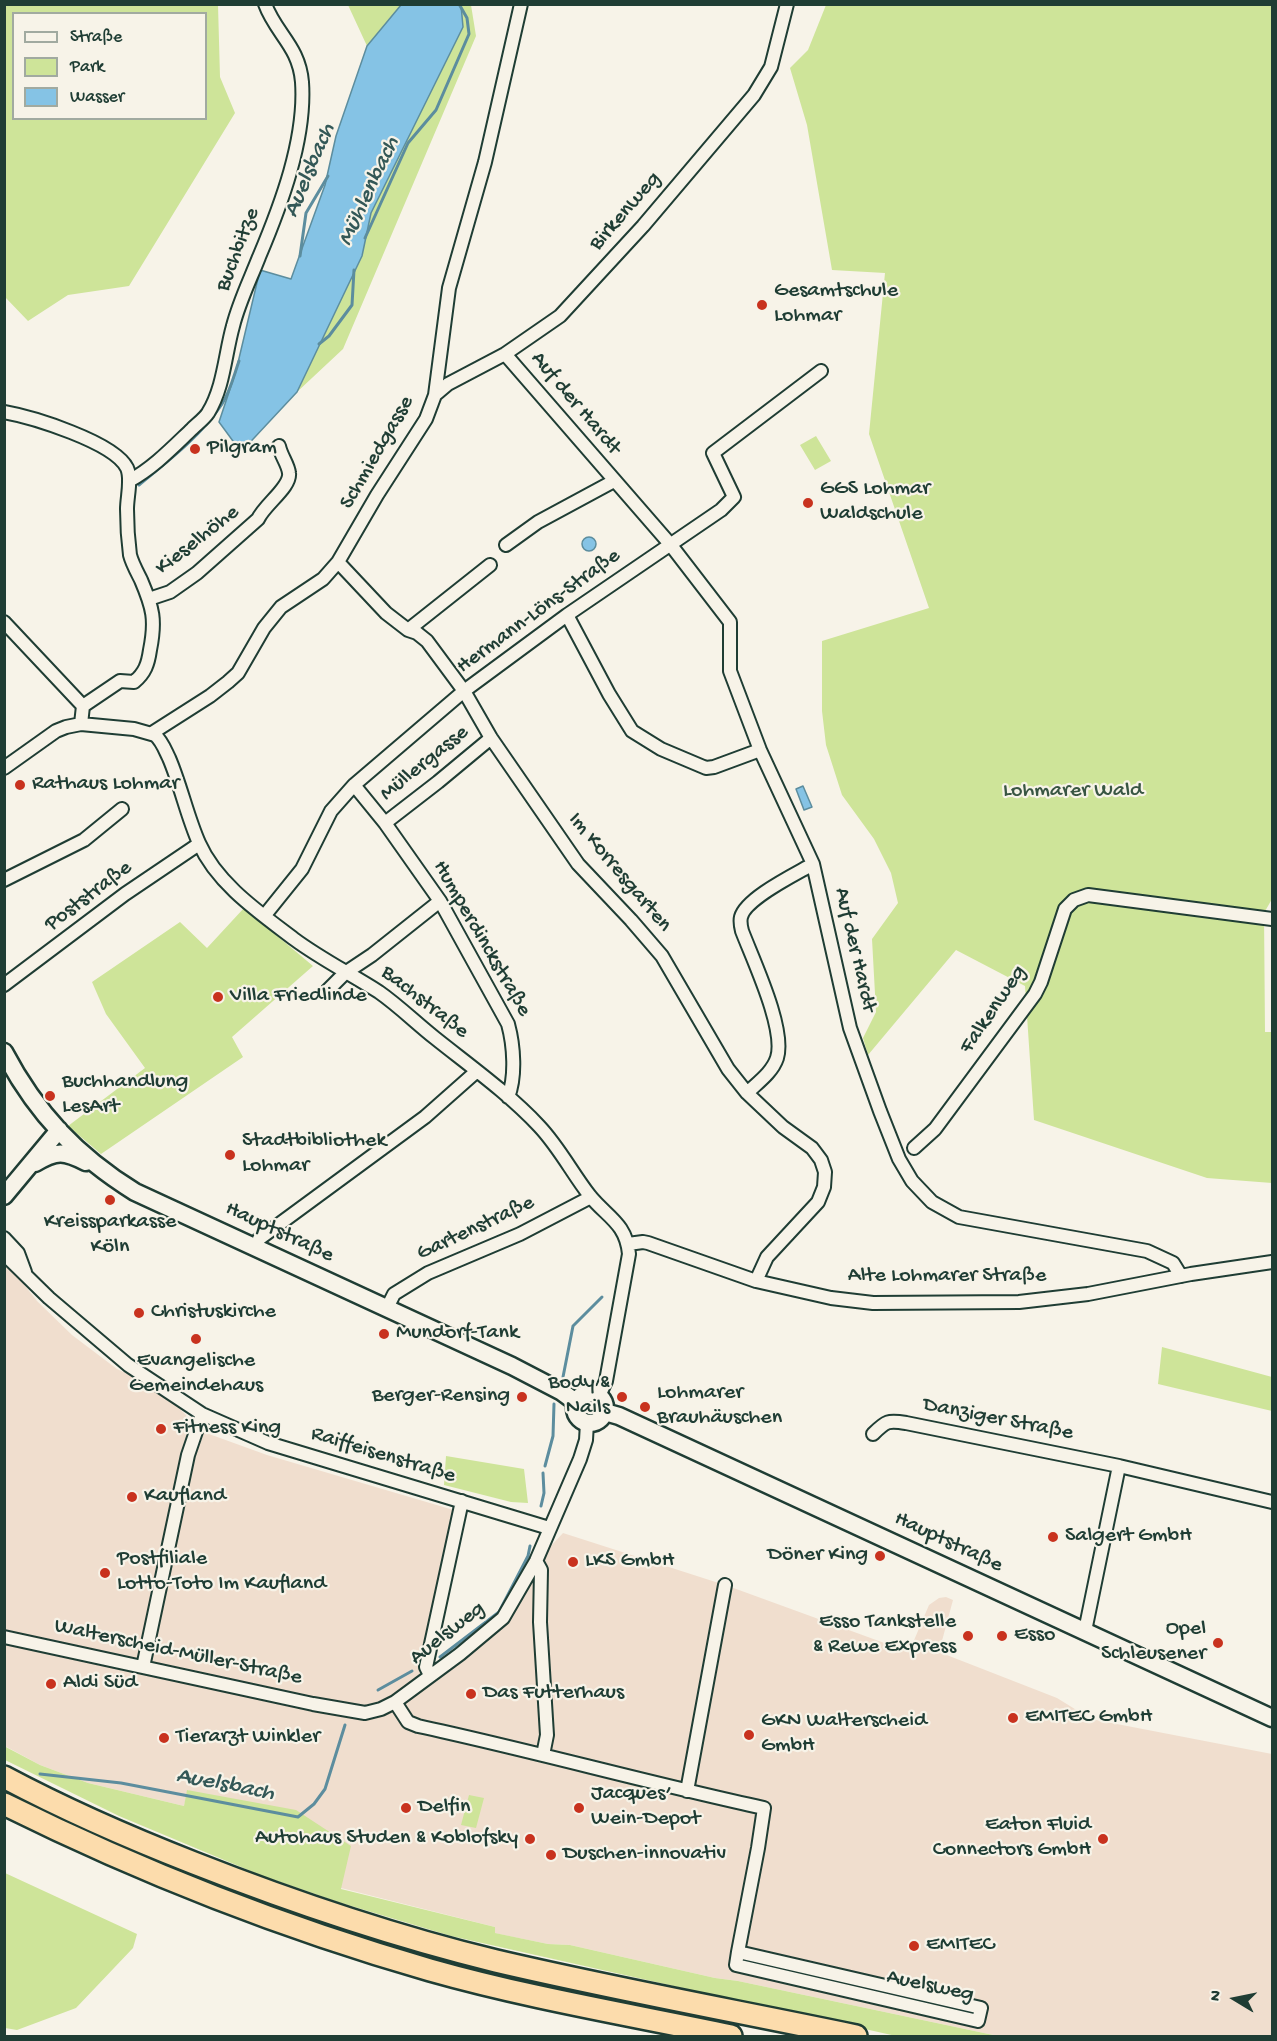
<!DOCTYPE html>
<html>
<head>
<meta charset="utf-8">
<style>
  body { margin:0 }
  #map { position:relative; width:1277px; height:2041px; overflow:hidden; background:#f7f3e8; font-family:"Gochi Hand",sans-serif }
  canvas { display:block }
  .frame { position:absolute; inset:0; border:6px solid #1f3d34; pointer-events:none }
  .legend { position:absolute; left:12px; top:12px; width:195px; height:108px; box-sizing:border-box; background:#f7f3e8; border:2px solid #a1aaa0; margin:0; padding:8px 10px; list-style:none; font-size:18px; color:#1f3d34 }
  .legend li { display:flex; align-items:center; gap:12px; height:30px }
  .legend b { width:30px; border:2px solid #a1aaa0 }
  .north { position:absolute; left:1205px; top:1969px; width:60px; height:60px; -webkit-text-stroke:4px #f7f3e8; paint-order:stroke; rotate:280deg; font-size:16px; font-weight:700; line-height:24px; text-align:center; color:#1f3d34 }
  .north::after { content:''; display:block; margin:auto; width:21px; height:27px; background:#1f3d34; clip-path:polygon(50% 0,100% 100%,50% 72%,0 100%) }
</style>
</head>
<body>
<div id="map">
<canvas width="1277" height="2041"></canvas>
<div class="frame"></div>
<ul class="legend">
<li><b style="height:8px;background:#f7f3e8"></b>Straße</li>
<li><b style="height:16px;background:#cee499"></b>Park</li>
<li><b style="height:16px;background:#85c3e5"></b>Wasser</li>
</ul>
<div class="north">N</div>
</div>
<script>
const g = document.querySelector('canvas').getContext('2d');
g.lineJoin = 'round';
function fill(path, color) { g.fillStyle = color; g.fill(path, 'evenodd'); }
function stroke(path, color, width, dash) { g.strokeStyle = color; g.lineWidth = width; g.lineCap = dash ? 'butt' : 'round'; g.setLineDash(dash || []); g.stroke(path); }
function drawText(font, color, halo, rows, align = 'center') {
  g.font = font + ' "Gochi Hand",sans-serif'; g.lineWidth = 4.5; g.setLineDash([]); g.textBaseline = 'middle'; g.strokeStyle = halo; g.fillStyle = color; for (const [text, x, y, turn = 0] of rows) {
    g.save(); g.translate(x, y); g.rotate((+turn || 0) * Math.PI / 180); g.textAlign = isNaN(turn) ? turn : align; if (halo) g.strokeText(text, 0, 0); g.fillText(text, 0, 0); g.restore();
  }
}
fill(new Path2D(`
  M 4,1264 L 18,1277 L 37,1301 L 72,1335 L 117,1369 L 138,1379 L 177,1406 L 186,1415 L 189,1428 L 209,1434 L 267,1455 L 457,1511 L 429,1683 L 513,1614 L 549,1548 L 563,1533 L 728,1586 L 909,1652 L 929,1605 L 939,1598 L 946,1597 L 953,1600 L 939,1652 L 1057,1698 L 1091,1719 L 1272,1754 L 1272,2036 L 998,2036 L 738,1981 L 715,1978 L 570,1945 L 548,1944 L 494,1933 L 495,1927 L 341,1888 L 188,1790 L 184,1806 L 88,1783 L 40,1765 L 5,1746 Z`), '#f0dece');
fill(new Path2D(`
  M 4,5 L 218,5 L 220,77 L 235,113 L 129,286 L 68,295 L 28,321 L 5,297 ZM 14,14 L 206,14 L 206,118 L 14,118 Z
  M 348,5 L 401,5 L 367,46 Z
  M 461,5 L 471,5 L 476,36 L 343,349 L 297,392 L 362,256 L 371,213 L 463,27 Z
  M 826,5 L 1272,5 L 1272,899 L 1264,913 L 1265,1032 L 1272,1032 L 1272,1183 L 1207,1178 L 1034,1120 L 1025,986 L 956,950 L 868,1055 L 863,1038 L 876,1012 L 872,939 L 898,903 L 891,873 L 874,839 L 842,795 L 826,745 L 822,711 L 822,641 L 929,608 L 869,434 L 885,273 L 832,270 L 807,125 L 790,68 L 808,50 Z
  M 816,436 L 831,461 L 815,470 L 800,445 Z
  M 244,908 L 313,966 L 232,1037 L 243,1057 L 101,1154 L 68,1126 L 145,1068 L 106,1014 L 92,982 L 180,922 L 207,948 Z
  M 1162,1347 L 1272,1377 L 1272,1411 L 1158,1384 Z
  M582 1409a8 8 0 1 1 16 0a8 8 0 1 1-16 0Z
  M 446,1456 L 524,1469 L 528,1503 L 511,1502 L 444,1485 Z
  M 4,1746 L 40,1765 L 88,1783 L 184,1806 L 187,1790 L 296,1810 L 351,1846 L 341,1889 L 495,1927 L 495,1933 L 548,1944 L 570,1945 L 715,1978 L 738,1981 L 998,2036 L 896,2036 L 451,1936 L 338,1902 L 260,1875 L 119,1816 L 5,1760 Z
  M 469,1795 L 484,1798 L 476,1828 L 461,1825 Z
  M 5,1873 L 137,1934 L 133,1948 L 76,2008 L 17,2030 L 5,2028 Z`), '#cee499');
const water = new Path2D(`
  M 401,5 L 461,5 L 463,27 L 371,213 L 362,256 L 297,392 L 241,452 L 219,422 L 236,371 L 260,270 L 291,279 L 325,185 L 336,136 L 367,46 Z
  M582 544a7 7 0 1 1 14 0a7 7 0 1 1-14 0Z
  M 803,786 L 812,807 L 804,810 L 796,789 Z`);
fill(water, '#85c3e5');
stroke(water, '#5c8d9e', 1.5);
stroke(new Path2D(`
  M 365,238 L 408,143 L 436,110 L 469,34 L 467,18 L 459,4
  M 300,256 L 306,213 L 328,176
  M 319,344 L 329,336 L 352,305 L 354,270
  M 139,485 C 168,461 201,436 222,404 C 230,392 234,375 239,361
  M 563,1377 L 573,1326 L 602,1297
  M 545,1466 L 553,1436 L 554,1404
  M 541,1506 L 544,1493 L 543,1473
  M 440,1657 L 499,1612 L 528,1556 L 530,1546
  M 378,1690 L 412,1671
  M 40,1774 L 121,1783 L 298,1817 L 314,1804 L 325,1789 L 345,1725`), '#5c8d9e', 3);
const street = new Path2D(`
  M 505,354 L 670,544 L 730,622 L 730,671 L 760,750 L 813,864 L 850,1028 L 880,1111 L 899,1159 L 912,1181 L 932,1202 L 959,1217 L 1147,1251 L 1173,1263 L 1181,1276
  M 435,395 L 448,384 L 505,354 L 560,316 L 643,226 L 754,95 L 771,67 L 787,4
  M 4,412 C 32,417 114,442 127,468 C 132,479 127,497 127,509 C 127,524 128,540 130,555 C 132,563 137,572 141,580 C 153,608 156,620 150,650 C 148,664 145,673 134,682 L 120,681 L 83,706 L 81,724
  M 129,481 C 153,468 172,448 192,429 C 197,424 204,419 208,413 C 224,387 225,354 233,326 C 239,302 250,280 259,257 C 281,205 306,139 302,82 C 299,46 276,34 265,4
  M 506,545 L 538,522 L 614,481
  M 338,562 L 386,613 L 408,630 L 417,633 L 427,641 L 464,691 L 491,738 L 578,864 L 631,920 L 662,956 L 728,1069 L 747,1093 L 783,1127 L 812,1148 L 821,1160 L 825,1172 L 824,1187 L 818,1202 L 767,1257 L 756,1281
  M 149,599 L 170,592 L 197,573 L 258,519 C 265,504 291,487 289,473 C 288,464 281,456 279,446
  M 567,615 L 609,694 L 632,731 L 661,749 L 706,768 L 714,767 L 760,750
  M 4,622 L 83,706
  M 408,630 L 490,565
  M 152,733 L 210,696 L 228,682 L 238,673 L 264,628 L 281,607 L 323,579 L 338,562 L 377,495 L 426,419 L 435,395 L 449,288 L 485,162 L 521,4
  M 4,768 L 56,731 L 66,727 L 81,724 L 134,729 L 155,735 C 162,741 165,750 169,758 C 181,786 187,816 199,843 C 217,884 260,913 294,939 C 321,959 351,974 379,992 C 399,1006 416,1023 435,1038 C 470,1066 508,1093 539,1126 C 559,1147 572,1173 590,1196 C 607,1217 626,1223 629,1254 L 606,1381 L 599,1396
  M 354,785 L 385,823 L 440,901 L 508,1024 C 514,1046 516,1077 508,1097
  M 385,823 L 438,782 L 491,738
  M 4,880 L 84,840 L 122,809
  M 265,915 L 302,869 L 331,811 L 354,785 L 464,691 L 567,615 L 721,510 L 734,497 L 713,453 L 821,371
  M 4,985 L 125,894 L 199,844
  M 327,991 L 345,973 L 372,955 L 440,901
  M 747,1093 C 757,1083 772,1073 777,1058 C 786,1029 753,960 742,931 C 741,927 740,921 741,917 C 746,898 796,874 813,864
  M 914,1148 L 935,1129 L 1035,994 L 1041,982 L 1065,909 L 1074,900 L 1088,895 L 1272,919
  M 4,1238 L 18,1253 L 25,1272
  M 628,1244 L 643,1242 L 648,1243 L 756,1281 L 831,1298 L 873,1303 L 1019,1302 L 1088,1294 L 1191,1274 L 1272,1262
  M 256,1249 L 259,1239 L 425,1117 L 477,1071
  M 4,1254 L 49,1298 L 128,1365 L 202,1414 L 268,1443 L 549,1528
  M 387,1308 L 394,1294 L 428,1273 L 520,1234 L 591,1197
  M 873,1434 C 886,1421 888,1420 906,1423 L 1119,1466 L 1272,1502
  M 536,1561 L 541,1570 L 540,1622 L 547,1735 L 543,1755
  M 1085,1631 L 1119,1466
  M 4,1637 L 313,1704 L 365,1713 L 381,1709 L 395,1702 L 460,1654 L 503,1618 L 536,1561 L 580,1459 L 586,1440 L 587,1423
  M 143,1667 L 188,1455 L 202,1414
  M 430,1675 L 426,1667 L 462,1501
  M 395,1702 L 408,1722 L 418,1726 C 534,1751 648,1783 764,1808 L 758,1848 L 738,1952 L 736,1965 L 978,2021 L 981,2008 L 738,1952
  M 687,1791 L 725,1585`);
const secondary = new Path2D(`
  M 4,1052 C 36,1113 77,1156 135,1192 L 512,1366 L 562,1392 L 577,1403
  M 35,1163 C 57,1150 64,1151 86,1162
  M 4,1196 L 59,1130
  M575 1408a15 15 0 1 1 30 0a15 15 0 1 1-30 0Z
  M 605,1412 L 619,1416 L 1272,1718`);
const highway = new Path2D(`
  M 4,1777 C 66,1810 130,1838 194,1863 C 293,1902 394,1936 496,1961 C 615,1989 736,2011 856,2036
  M 4,1804 C 141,1872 284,1928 430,1970 C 529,1998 631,2015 731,2036`);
stroke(street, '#1f3d34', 16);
stroke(secondary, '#1f3d34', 21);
stroke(highway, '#1f3d34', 26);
stroke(street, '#f7f3e8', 12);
stroke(secondary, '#f7f3e8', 16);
stroke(highway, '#fcdcac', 21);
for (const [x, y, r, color] of [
  [762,305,6,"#c8321e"],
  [195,449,6,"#c8321e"],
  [808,503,6,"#c8321e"],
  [20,785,6,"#c8321e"],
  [218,997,6,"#c8321e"],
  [50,1096,6,"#c8321e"],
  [230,1155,6,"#c8321e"],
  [110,1200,6,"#c8321e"],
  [139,1313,6,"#c8321e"],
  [384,1334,6,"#c8321e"],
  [196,1339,6,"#c8321e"],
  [522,1397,6,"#c8321e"],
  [622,1397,6,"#c8321e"],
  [645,1407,6,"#c8321e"],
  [161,1429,6,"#c8321e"],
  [132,1497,6,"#c8321e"],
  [1053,1537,6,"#c8321e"],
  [880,1556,6,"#c8321e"],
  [573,1562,6,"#c8321e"],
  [105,1573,6,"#c8321e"],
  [968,1636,6,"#c8321e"],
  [1002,1636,6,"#c8321e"],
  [1218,1643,6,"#c8321e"],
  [51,1684,6,"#c8321e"],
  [471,1694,6,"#c8321e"],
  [1013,1718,6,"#c8321e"],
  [749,1735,6,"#c8321e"],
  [164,1738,6,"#c8321e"],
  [406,1808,6,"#c8321e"],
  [579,1808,6,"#c8321e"],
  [530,1839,6,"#c8321e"],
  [1103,1839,6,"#c8321e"],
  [551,1855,6,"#c8321e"],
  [914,1946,6,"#c8321e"]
]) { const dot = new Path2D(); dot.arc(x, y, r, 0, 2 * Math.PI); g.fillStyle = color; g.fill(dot); stroke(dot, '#f7f3e8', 2); }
drawText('22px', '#1f3d34', '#f7f3e8', [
  ["Birkenweg",626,212,-49],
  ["Buchbitze",239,250,-69],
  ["Auf der Hardt",575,404,50],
  ["Schmiedgasse",378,453,-60],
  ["Kieselhöhe",198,541,-38],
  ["Hermann-Löns-Straße",539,612,-36],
  ["Müllergasse",425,764,-39],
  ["Im Korresgarten",619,873,50],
  ["Poststraße",89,897,-37],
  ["Humperdinckstraße",481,939,60],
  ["Auf der Hardt",854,950,77],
  ["Bachstraße",424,1003,38],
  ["Falkenweg",994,1010,-56],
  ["Gartenstraße",476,1229,-25],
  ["Hauptstraße",279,1233,25],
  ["Alte Lohmarer Straße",947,1277],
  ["Danziger Straße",998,1420,11],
  ["Raiffeisenstraße",383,1456,17],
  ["Hauptstraße",948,1543,25],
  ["Auelsweg",448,1634,-38],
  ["Walterscheid-Müller-Straße",178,1653,12],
  ["Auelsweg",930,1987,12]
]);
drawText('22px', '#1f3d34', '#f7f3e8', [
  ["Gesamtschule",774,292],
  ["Lohmar",774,317],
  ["Pilgram",207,449],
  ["GGS Lohmar",820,490],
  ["Waldschule",820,515],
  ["Rathaus Lohmar",32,785],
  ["Villa Friedlinde",230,997],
  ["Buchhandlung",62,1083],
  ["LesArt",62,1108],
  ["Stadtbibliothek",242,1142],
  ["Lohmar",242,1167],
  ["Kreissparkasse",110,1223,"center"],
  ["Köln",110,1248,"center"],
  ["Christuskirche",151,1313],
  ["Mundorf-Tank",396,1334],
  ["Evangelische",196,1362,"center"],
  ["Gemeindehaus",196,1387,"center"],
  ["Body &",610,1384,"right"],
  ["Nails",610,1409,"right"],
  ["Lohmarer",657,1394],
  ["Brauhäuschen",657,1419],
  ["Berger-Rensing",510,1397,"right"],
  ["Fitness King",173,1429],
  ["Kaufland",144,1497],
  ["Salgert GmbH",1065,1537],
  ["Döner King",868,1556,"right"],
  ["Postfiliale",117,1560],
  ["Lotto-Toto Im Kaufland",117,1585],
  ["LKS GmbH",585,1562],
  ["Esso Tankstelle",956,1623,"right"],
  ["& Rewe Express",956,1648,"right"],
  ["Opel",1206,1630,"right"],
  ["Schleusener",1206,1655,"right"],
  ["Esso",1014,1636],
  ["Aldi Süd",63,1684],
  ["Das Futterhaus",483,1694],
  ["EMITEC GmbH",1025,1718],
  ["GKN Walterscheid",761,1722],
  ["GmbH",761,1747],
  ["Tierarzt Winkler",176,1738],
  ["Jacques’",591,1795],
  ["Wein-Depot",591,1820],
  ["Delfin",418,1808],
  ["Eaton Fluid",1091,1826,"right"],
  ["Connectors GmbH",1091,1851,"right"],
  ["Autohaus Studen & Koblofsky",518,1839,"right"],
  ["Duschen-innovativ",563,1855],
  ["EMITEC",926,1946]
], 'left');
drawText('22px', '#395643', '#f7f3e8', [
  ["Lohmarer Wald",1073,792]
]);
drawText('italic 24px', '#335857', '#f7f3e8', [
  ["Auelsbach",311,171,-67],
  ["Mühlenbach",370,192,-65],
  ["Auelsbach",225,1786,11]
]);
</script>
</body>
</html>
